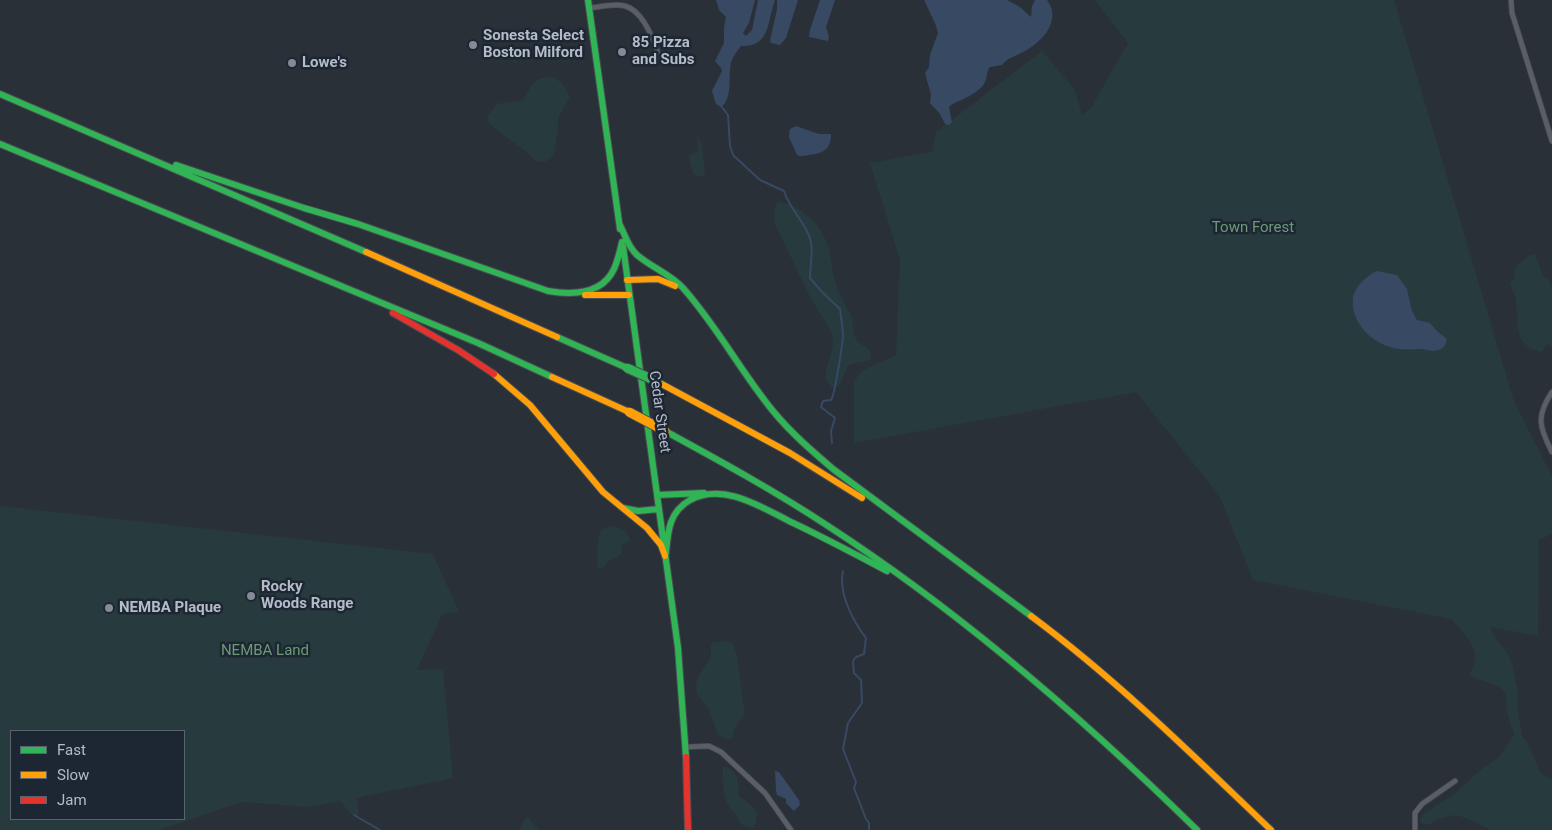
<!DOCTYPE html>
<html>
<head>
<meta charset="utf-8">
<style>
  body { margin:0 }
  #map { position:relative; width:1552px; height:830px; overflow:hidden; background:#2a3038; font-family:Roboto,sans-serif }
  canvas { display:block }
  .legend { position:absolute; left:10px; top:730px; width:175px; height:90px; box-sizing:border-box; background:#1d2633; border:1px solid #59626f; margin:0; padding:6px 9px; list-style:none; font-size:15px; color:#b4bcc9 }
  .legend li { display:flex; align-items:center; gap:10px; height:25px }
  .legend b { width:25px; border:1px solid #59626f }
</style>
</head>
<body>
<div id="map">
<canvas width="1552" height="830"></canvas>
<ul class="legend">
<li><b style="height:6px;background:#30b455"></b>Fast</li>
<li><b style="height:6px;background:#ff9f0a"></b>Slow</li>
<li><b style="height:6px;background:#e5322d"></b>Jam</li>
</ul>
</div>
<script>
const g = document.querySelector('canvas').getContext('2d');
g.lineJoin = 'round';
function fill(path, color) { g.fillStyle = color; g.fill(path, 'evenodd'); }
function stroke(path, color, width, dash) { g.strokeStyle = color; g.lineWidth = width; g.lineCap = dash ? 'butt' : 'round'; g.setLineDash(dash || []); g.stroke(path); }
function drawText(font, color, halo, rows, align = 'center') {
  g.font = font + ' Roboto,sans-serif'; g.lineWidth = 5; g.setLineDash([]); g.textBaseline = 'middle'; g.strokeStyle = halo; g.fillStyle = color; for (const [text, x, y, turn = 0] of rows) {
    g.save(); g.translate(x, y); g.rotate((+turn || 0) * Math.PI / 180); g.textAlign = isNaN(turn) ? turn : align; if (halo) g.strokeText(text, 0, 0); g.fillText(text, 0, 0); g.restore();
  }
}
fill(new Path2D(`
  M 1095,0 L 1394,0 L 1514,401 L 1552,476 L 1552,534 L 1539,540 L 1538,636 L 1491,627 L 1492,632 L 1508,654 L 1512,664 L 1518,691 L 1517,706 L 1522,736 L 1527,742 L 1541,774 L 1552,779 L 1552,830 L 1490,830 L 1474,821 L 1456,815 L 1441,818 L 1427,825 L 1420,822 L 1422,815 L 1454,794 L 1483,768 L 1499,757 L 1514,735 L 1508,715 L 1505,692 L 1499,687 L 1470,676 C 1470,670 1474,667 1475,661 C 1478,646 1460,629 1451,619 L 1253,580 L 1219,495 L 1136,392 L 854,443 L 854,381 L 862,371 L 896,355 L 900,260 L 870,163 L 932,152 L 936,132 L 1042,51 L 1075,90 L 1082,115 L 1091,108 L 1128,43 Z
  M 549,77 C 560,78 566,87 570,97 L 559,116 L 555,151 L 551,157 L 545,162 L 537,162 L 529,154 L 498,131 L 489,123 L 487,116 L 497,104 L 523,100 C 533,86 530,80 549,77 Z
  M 698,137 L 702,144 L 705,174 L 703,176 L 699,177 L 693,173 L 689,158 L 690,155 L 698,152 L 697,140 Z
  M 778,202 C 802,205 823,226 829,249 C 832,263 833,277 838,290 C 841,300 849,308 852,318 C 854,324 852,331 855,337 C 858,344 866,346 871,352 L 870,360 L 848,365 L 841,383 L 836,388 L 832,388 L 825,378 L 826,371 L 833,345 L 832,333 L 810,297 L 775,224 L 774,209 Z
  M 1535,254 L 1543,276 L 1549,280 L 1552,288 L 1552,348 L 1547,344 L 1543,351 L 1540,352 C 1513,345 1519,324 1516,303 C 1516,296 1512,291 1510,284 L 1515,277 L 1514,270 C 1519,262 1526,256 1535,254 Z
  M 0,506 L 433,554 L 459,612 L 442,614 L 417,670 L 443,669 L 453,778 L 356,798 L 358,804 L 358,816 L 351,814 L 340,801 L 310,807 L 241,802 L 159,830 L 0,830 ZM 11,731 L 184,731 L 184,819 L 11,819 Z
  M 609,526 C 618,527 628,530 630,540 L 621,546 L 622,554 L 608,561 L 603,568 L 600,569 L 597,567 C 599,556 595,540 601,530 Z
  M 726,641 L 733,644 L 737,655 L 744,708 L 744,715 L 735,727 L 732,738 L 728,740 L 718,735 L 709,710 L 697,694 L 696,687 L 697,679 L 711,656 L 711,644 L 714,642 Z
  M 723,766 C 737,769 740,781 738,795 C 750,805 763,809 754,828 C 741,828 741,823 736,815 C 734,811 730,809 728,805 C 722,793 723,779 723,766 Z
  M 528,817 L 539,830 L 520,830 L 525,818 Z`), '#273a3e');
fill(new Path2D(`
  M 716,0 L 755,0 L 749,23 L 743,33 L 746,36 L 752,30 L 758,0 L 775,0 C 767,21 771,47 741,46 C 737,51 733,56 731,63 C 728,75 733,100 721,107 L 716,104 L 712,91 L 722,71 L 721,68 L 715,61 L 724,43 L 724,28 L 726,17 L 719,10 Z
  M 777,0 L 798,0 L 786,38 L 780,45 L 771,43 L 770,41 L 777,9 Z
  M 820,0 L 835,0 L 826,27 L 829,37 L 828,41 L 809,37 L 810,30 Z
  M 924,0 L 1007,0 L 1020,7 L 1031,17 L 1032,6 L 1035,0 L 1047,0 C 1053,8 1054,16 1050,26 C 1044,40 1029,50 1015,56 C 1009,59 1007,59 1002,65 L 990,67 C 986,72 988,76 985,82 C 980,93 962,99 951,105 L 949,107 L 952,122 L 949,125 L 945,124 L 940,114 L 930,103 L 931,95 L 925,73 L 929,67 L 930,55 L 938,33 L 935,23 Z
  M 796,126 L 819,134 L 831,134 C 831,150 823,153 809,155 C 804,156 801,157 797,155 L 789,137 L 790,129 Z
  M 1377,271 L 1397,275 L 1407,289 L 1412,311 L 1417,320 L 1430,323 L 1437,331 L 1447,339 C 1446,344 1444,349 1438,350 C 1432,353 1426,349 1420,349 C 1413,349 1407,350 1400,349 C 1375,347 1350,324 1353,298 C 1354,288 1367,275 1377,271 Z
  M 775,771 L 779,772 L 799,800 L 800,805 L 794,811 L 786,803 L 786,799 L 777,795 L 776,790 Z`), '#384963');
stroke(new Path2D(`
  M 721,106 L 728,115 L 730,146 L 733,155 L 760,180 L 784,191 C 789,209 807,223 811,242 C 813,253 810,267 810,278 L 822,292 L 840,309 C 841,318 843,328 843,337 C 842,347 835,394 831,400 L 823,401 L 821,407 L 835,418 L 831,431 L 832,443
  M 843,571 C 838,593 853,621 866,638 L 864,654 L 856,657 L 853,661 L 854,673 L 861,680 L 862,703 L 848,723 L 843,749 L 856,782 L 854,788 L 866,819 L 869,823 L 869,830
  M 354,815 L 380,830`), '#384963', 2);
const street = new Path2D(`
  M 1511,0 L 1512,13 L 1552,141
  M 589,8 C 600,7 614,3 625,6 C 644,11 655,43 660,60
  M 1552,392 C 1536,416 1539,427 1552,452
  M 686,747 L 709,746 L 721,752 L 765,793 L 791,830
  M 1415,830 L 1415,813 L 1422,804 L 1455,781`);
const fast = new Path2D(`
  M 588,0 L 620,229
  M 0,94 L 366,252
  M 0,144 L 478,343 L 552,377
  M 176,165 L 304,208 L 358,224 L 548,291 C 572,295 602,295 614,269 C 618,260 620,251 622,242
  M 620,225 C 625,235 628,247 637,255 C 651,267 670,274 683,288 C 717,326 741,372 773,411 C 791,433 812,451 833,469 L 1031,616
  M 623,246 L 678,648 L 686,757
  M 557,337 L 627,368
  M 665,431 C 720,461 775,491 828,526 C 962,613 1083,718 1197,830
  M 657,495 L 704,493
  M 623,508 L 638,511 L 659,509
  M 666,553 C 668,531 669,512 690,500 C 724,482 761,507 791,522 C 823,537 855,554 887,571`);
const slow = new Path2D(`
  M 366,252 L 557,337
  M 627,280 L 658,279 L 675,286
  M 585,295 L 629,295
  M 494,374 L 530,405 L 603,492 L 647,528 L 661,545 L 665,556
  M 552,377 L 629,412
  M 658,382 L 790,453 L 862,498
  M 1031,616 C 1117,680 1194,756 1271,830`);
const jam = new Path2D(`
  M 393,313 L 458,350 L 494,374
  M 686,757 L 688,830`);
stroke(street, '#484c53', 6);
stroke(fast, '#484c53', 8);
stroke(slow, '#484c53', 8);
stroke(jam, '#484c53', 8);
stroke(street, '#5a5e66', 4.5);
stroke(fast, '#30b455', 6);
stroke(slow, '#ff9f0a', 6);
stroke(jam, '#e5322d', 6);
const fastBridge = new Path2D(`
  M 627,368 L 658,382`);
const slowBridge = new Path2D(`
  M 629,412 L 665,431`);
stroke(fastBridge, '#474c53', 11, []);
stroke(slowBridge, '#474c53', 11, []);
stroke(fastBridge, '#30b455', 9);
stroke(slowBridge, '#ff9f0a', 9);
for (const [x, y, r, color] of [
  [473,45,5,"#848b96"],
  [622,52,5,"#848b96"],
  [292,63,5,"#848b96"],
  [251,596,5,"#848b96"],
  [109,608,5,"#848b96"]
]) { const dot = new Path2D(); dot.arc(x, y, r, 0, 2 * Math.PI); g.fillStyle = color; g.fill(dot); stroke(dot, '#1d2633', 2); }
drawText('bold 15px', '#b4bcc9', '#1d2633', [
  ["Sonesta Select",483,36],
  ["Boston Milford",483,53],
  ["85 Pizza",632,43],
  ["and Subs",632,60],
  ["Lowe's",302,63],
  ["Rocky",261,587],
  ["Woods Range",261,604],
  ["NEMBA Plaque",119,608]
], 'left');
drawText('15px', '#6b9a76', '#1d2633', [
  ["Town Forest",1253,228],
  ["NEMBA Land",265,651]
]);
drawText('15px', '#b4bcc9', '#1d2633', [
  ["Cedar Street",659,412,82]
]);
</script>
</body>
</html>
